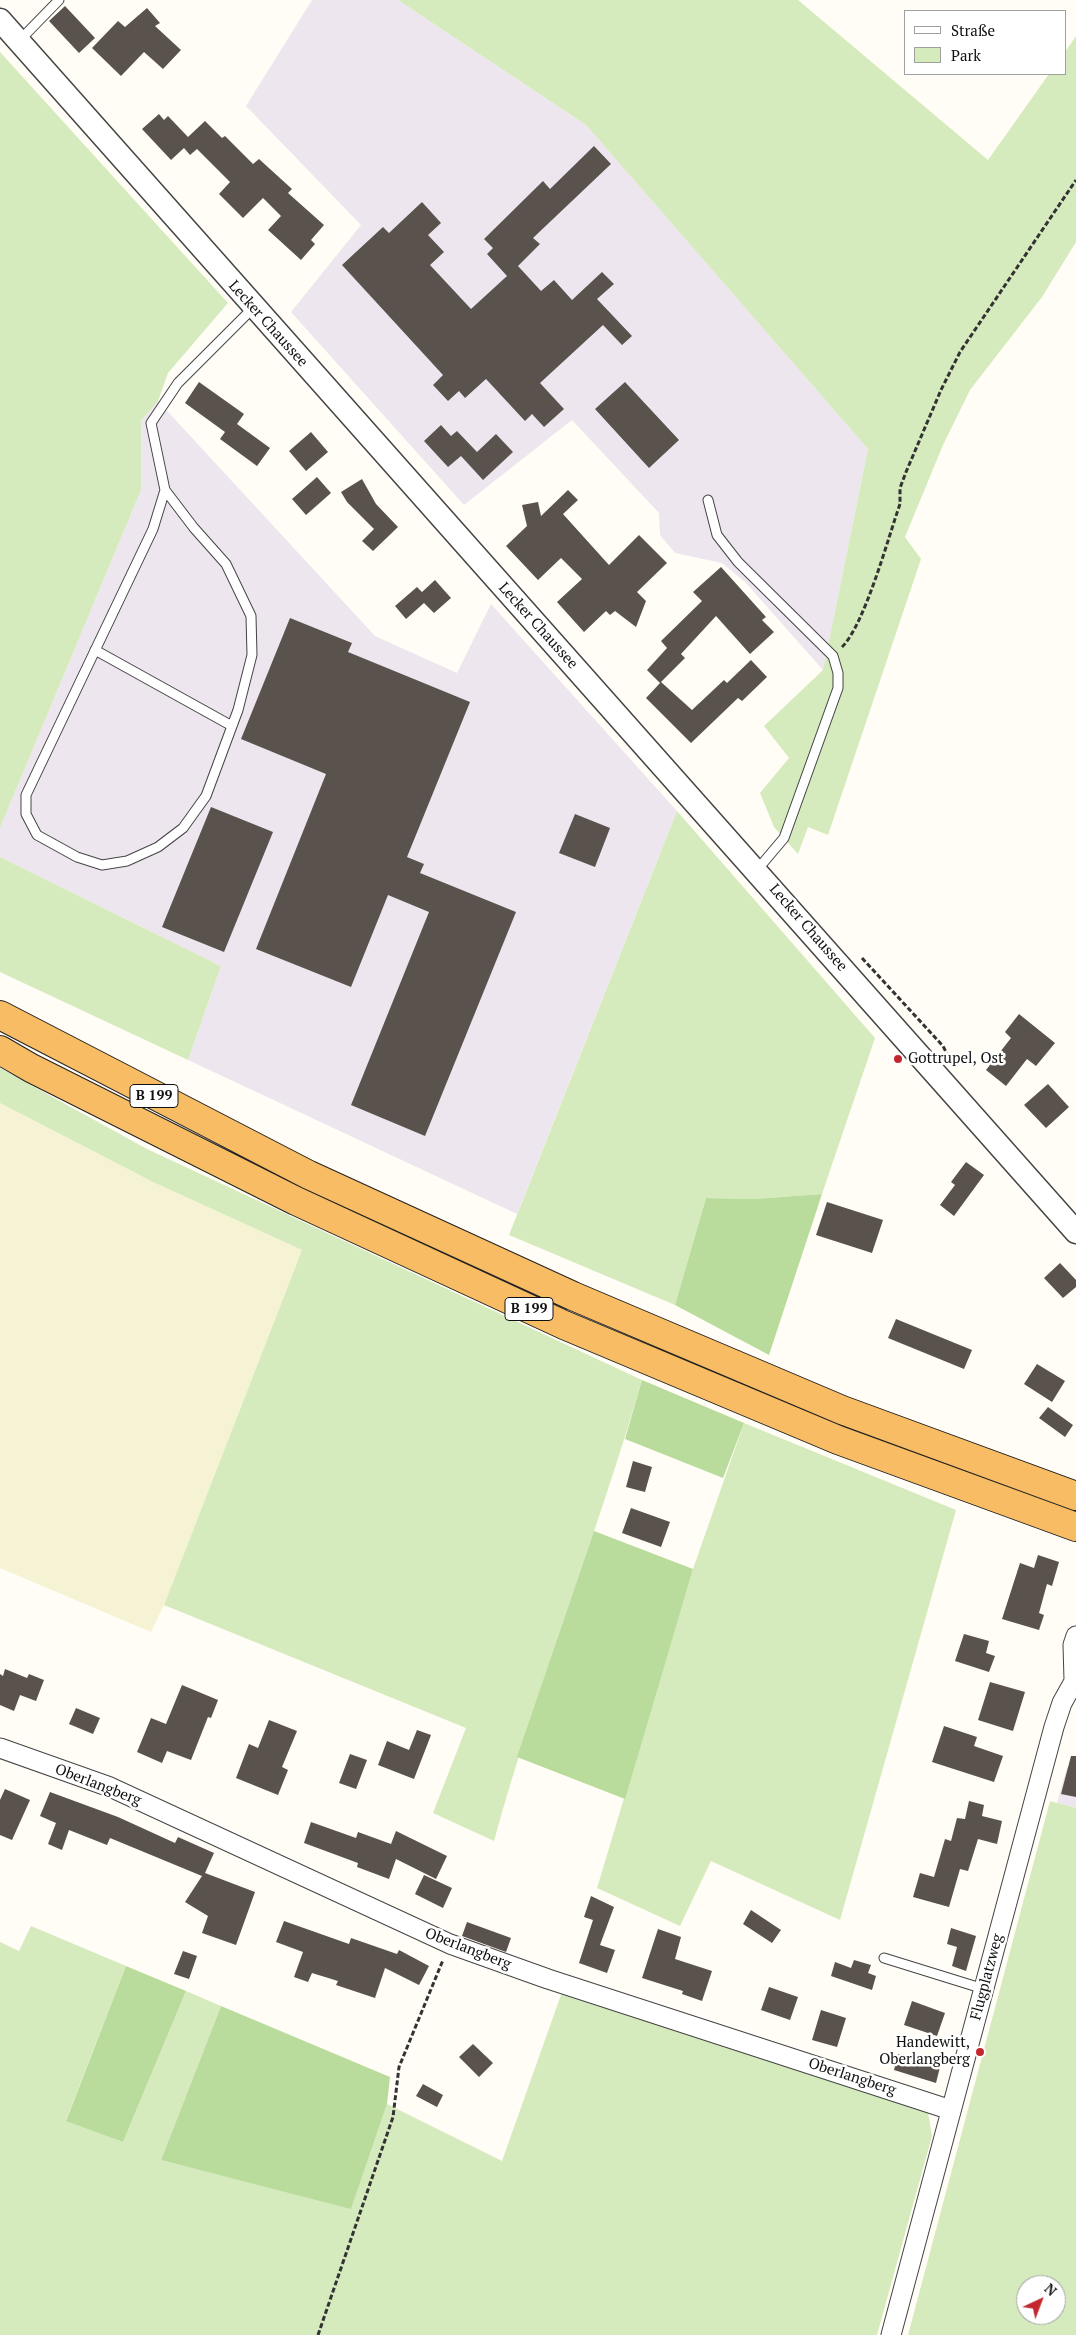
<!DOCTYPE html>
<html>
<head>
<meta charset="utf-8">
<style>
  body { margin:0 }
  #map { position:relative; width:1076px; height:2335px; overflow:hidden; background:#fffdf5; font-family:"PT Serif",serif }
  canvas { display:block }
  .legend { position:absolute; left:904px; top:10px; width:162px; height:65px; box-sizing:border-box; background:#fff; border:1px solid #a0a0a0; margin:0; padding:6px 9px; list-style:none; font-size:15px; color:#111 }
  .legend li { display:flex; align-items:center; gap:10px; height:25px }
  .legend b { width:25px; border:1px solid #a0a0a0 }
  .north { position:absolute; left:1016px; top:2275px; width:50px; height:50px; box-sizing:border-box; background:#fff; border:1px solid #a0a0a0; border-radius:50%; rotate:43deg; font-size:14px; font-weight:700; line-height:20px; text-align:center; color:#111 }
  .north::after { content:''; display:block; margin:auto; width:18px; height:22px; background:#c4262e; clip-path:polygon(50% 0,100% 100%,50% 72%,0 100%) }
</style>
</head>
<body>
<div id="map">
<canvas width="1076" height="2335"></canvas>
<ul class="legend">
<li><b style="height:6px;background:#fff"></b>Straße</li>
<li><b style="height:14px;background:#d5ebbd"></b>Park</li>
</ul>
<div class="north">N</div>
</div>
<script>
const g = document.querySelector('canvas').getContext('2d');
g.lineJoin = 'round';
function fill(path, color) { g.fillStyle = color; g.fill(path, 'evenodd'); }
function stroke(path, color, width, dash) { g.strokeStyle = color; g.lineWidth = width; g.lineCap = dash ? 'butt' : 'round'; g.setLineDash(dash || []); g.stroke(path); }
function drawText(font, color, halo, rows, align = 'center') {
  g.font = font + ' "PT Serif",serif'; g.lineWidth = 5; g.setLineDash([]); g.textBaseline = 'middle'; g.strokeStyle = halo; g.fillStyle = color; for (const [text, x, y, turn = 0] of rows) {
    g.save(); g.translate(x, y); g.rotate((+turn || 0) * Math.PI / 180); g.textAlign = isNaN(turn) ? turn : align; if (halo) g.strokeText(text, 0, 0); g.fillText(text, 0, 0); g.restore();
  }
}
fill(new Path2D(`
  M 312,0 L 398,0 L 586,125 L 868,449 L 823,670 L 746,583 L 722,563 L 675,553 L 660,535 L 659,513 L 572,420 L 464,505 L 291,312 L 361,225 L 246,106 Z
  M 158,401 L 375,636 L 457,673 L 491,604 L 677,811 L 517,1214 L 188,1060 L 221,966 L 0,857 L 0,828 L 141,490 L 141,421 Z
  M 1067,1767 L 1076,1770 L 1076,1808 L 1057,1803 Z`), '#eee6ef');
fill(new Path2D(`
  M 0,1103 L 153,1182 L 302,1250 L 164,1605 L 151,1632 L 0,1568 Z`), '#f6f3d4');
fill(new Path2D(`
  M 398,0 L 798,0 L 988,160 L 1049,74 L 1065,74 L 1065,52 L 1076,36 L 1076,242 L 1042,297 L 970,390 L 943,445 L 905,537 L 921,559 L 828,835 L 808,827 L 798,854 L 774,827 L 760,793 L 789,758 L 764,726 L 823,670 L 868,449 L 586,125 Z
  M 0,52 L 228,303 L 168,373 L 158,401 L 141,421 L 141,490 L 0,828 Z
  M 677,811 L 875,1038 L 822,1194 L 753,1199 L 706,1198 L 675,1305 L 509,1235 Z
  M 0,857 L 221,966 L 188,1060 L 0,972 Z
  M 0,1068 L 147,1149 L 642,1380 C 597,1535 537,1685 494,1841 L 433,1813 L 466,1728 L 164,1605 L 302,1250 L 153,1182 L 0,1103 Z
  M 744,1423 L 956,1510 L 840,1920 L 711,1861 L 680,1926 L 597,1888 L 693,1569 Z
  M 1050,1801 L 1076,1808 L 1076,2335 L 908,2335 ZM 1026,2285 L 1056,2285 L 1056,2315 L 1026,2315 Z
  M 31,1926 L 126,1966 L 66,2120 L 123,2142 L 186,1991 L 221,2006 L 161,2160 L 351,2208 L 387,2104 L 502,2161 L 562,1992 L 928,2112 L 932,2136 L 877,2335 L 0,2335 L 0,1942 L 19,1951 Z`), '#d5ebbd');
fill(new Path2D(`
  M 822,1194 L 769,1355 L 675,1305 L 706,1198 L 753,1199 Z
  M 642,1380 L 744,1423 L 723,1478 L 625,1439 Z
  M 594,1531 L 693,1569 L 625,1799 L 517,1757 Z
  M 126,1966 L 186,1991 L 123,2142 L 66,2121 Z
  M 221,2006 L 390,2077 L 387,2104 L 351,2209 L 161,2160 Z`), '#b9dc9c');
fill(new Path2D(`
  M 65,6 L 95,38 L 79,53 L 49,21 Z
  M 147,8 L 160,23 L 155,26 L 181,50 L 163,69 L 144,52 L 121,76 L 92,48 L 118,21 L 125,27 Z
  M 159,114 L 164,120 L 168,116 L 188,137 L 205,121 L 222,138 L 225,136 L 253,164 L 259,159 L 292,189 L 288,193 L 324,225 L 311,240 L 315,244 L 301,260 L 268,230 L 281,216 L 263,198 L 243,218 L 219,194 L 230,182 L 197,149 L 190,155 L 184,148 L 171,160 L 142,129 Z
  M 594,146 L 611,164 L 533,238 L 540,244 L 518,266 L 541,291 L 554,280 L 572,300 L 602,272 L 614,284 L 597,299 L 632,336 L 622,345 L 603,325 L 540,383 L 564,409 L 544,427 L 532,414 L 525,421 L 486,379 L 465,398 L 459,391 L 448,401 L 433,385 L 443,375 L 342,265 L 383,227 L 389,233 L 422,202 L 441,223 L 428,235 L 444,252 L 430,265 L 471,309 L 507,276 L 487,254 L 493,248 L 484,239 L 543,181 L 550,189 Z
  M 199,382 L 244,414 L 237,424 L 270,448 L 257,466 L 220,439 L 225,432 L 185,403 Z
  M 625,382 L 679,440 L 649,468 L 595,409 Z
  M 441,425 L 451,436 L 457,431 L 477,452 L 496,434 L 513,452 L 483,480 L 461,456 L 448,467 L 424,441 Z
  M 311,432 L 328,452 L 306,471 L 289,451 Z
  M 317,477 L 331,493 L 306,515 L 292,499 Z
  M 362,479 L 376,504 L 398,527 L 373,551 L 362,541 L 374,529 L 347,502 L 341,492 Z
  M 568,490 L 578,500 L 563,514 L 609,565 L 639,535 L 667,563 L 637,592 L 646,601 L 636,627 L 615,611 L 610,615 L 606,611 L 584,632 L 557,602 L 582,579 L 561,558 L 538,580 L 506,546 L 527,526 L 522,505 L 538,502 L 541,516 Z
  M 721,567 L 766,617 L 762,620 L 774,632 L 750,654 L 716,616 L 681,654 L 685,658 L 660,683 L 647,670 L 667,648 L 661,641 L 702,601 L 693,592 Z
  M 435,580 L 451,598 L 434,613 L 424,603 L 406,619 L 395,606 L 417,587 L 422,592 Z
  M 290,618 L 352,643 L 348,652 L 470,702 L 407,857 L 424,864 L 420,873 L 516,912 L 425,1136 L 351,1105 L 429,912 L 388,895 L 351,987 L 256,949 L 326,774 L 241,739 Z
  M 751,660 L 767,677 L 742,701 L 738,698 L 691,743 L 646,698 L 661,682 L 692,710 L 724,680 L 727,683 Z
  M 211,807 L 273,832 L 224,952 L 162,927 Z
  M 575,814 L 610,828 L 595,867 L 559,853 Z
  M 1019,1014 L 1055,1043 L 1036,1066 L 1027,1059 L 1006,1086 L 986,1070 L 1011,1038 L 1005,1032 Z
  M 1048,1084 L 1069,1107 L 1046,1128 L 1024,1105 Z
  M 966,1162 L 984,1175 L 954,1216 L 940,1205 L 955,1185 L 951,1182 Z
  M 827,1202 L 883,1220 L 872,1253 L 816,1235 Z
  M 1060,1263 L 1076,1280 L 1076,1287 L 1063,1298 L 1044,1278 Z
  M 896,1319 L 972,1350 L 964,1369 L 888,1338 Z
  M 1037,1364 L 1065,1381 L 1052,1402 L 1024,1384 Z
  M 1048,1407 L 1073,1425 L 1065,1437 L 1039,1418 Z
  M 633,1461 L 652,1467 L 645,1492 L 626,1487 Z
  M 631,1508 L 670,1522 L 661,1547 L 622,1533 Z
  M 1038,1555 L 1059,1562 L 1052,1586 L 1047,1584 L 1039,1613 L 1044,1615 L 1039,1630 L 1002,1619 L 1020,1563 L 1034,1568 Z
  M 964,1634 L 989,1641 L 986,1653 L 995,1656 L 989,1672 L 955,1661 Z
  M 5,1669 L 27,1678 L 29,1674 L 44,1680 L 36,1701 L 20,1695 L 14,1711 L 0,1705 L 0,1674 L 3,1676 Z
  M 990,1682 L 1025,1692 L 1013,1731 L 978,1720 Z
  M 182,1685 L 218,1700 L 211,1718 L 208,1717 L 191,1760 L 167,1751 L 162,1763 L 137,1752 L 151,1718 L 166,1724 Z
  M 76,1708 L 100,1718 L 93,1734 L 69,1724 Z
  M 269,1720 L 297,1731 L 282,1767 L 288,1770 L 278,1795 L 236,1778 L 249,1744 L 258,1748 Z
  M 944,1726 L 977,1737 L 974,1746 L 1003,1756 L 994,1782 L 932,1762 Z
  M 417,1730 L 431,1735 L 414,1779 L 378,1765 L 387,1741 L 409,1750 Z
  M 350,1754 L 367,1760 L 356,1789 L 339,1783 Z
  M 1071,1756 L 1076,1756 L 1076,1797 L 1061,1794 Z
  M 5,1789 L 30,1800 L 12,1840 L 0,1835 L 0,1800 Z
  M 50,1792 L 118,1817 L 175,1843 L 178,1837 L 214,1853 L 205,1873 L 255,1892 L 236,1945 L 202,1933 L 208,1916 L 185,1902 L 202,1876 L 110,1838 L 107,1845 L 69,1830 L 62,1850 L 48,1844 L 56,1823 L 40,1816 Z
  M 969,1801 L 984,1805 L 982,1816 L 1002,1821 L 997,1844 L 978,1839 L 968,1871 L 960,1869 L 949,1907 L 913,1897 L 920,1873 L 934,1877 L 945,1839 L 951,1841 L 957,1818 L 965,1819 Z
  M 311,1822 L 356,1838 L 358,1832 L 391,1844 L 396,1831 L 447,1856 L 436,1879 L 396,1859 L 389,1879 L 357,1867 L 358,1863 L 304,1843 Z
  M 424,1875 L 452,1888 L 443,1908 L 415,1894 Z
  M 591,1896 L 614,1907 L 600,1945 L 615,1950 L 607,1973 L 579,1963 L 593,1920 L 584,1917 Z
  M 751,1910 L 781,1930 L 772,1943 L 743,1924 Z
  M 284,1921 L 349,1944 L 351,1938 L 397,1954 L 399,1950 L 429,1966 L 419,1985 L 385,1968 L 375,1998 L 336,1985 L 338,1981 L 312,1973 L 308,1982 L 294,1977 L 303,1952 L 276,1942 Z
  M 467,1922 L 511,1938 L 506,1952 L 462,1936 Z
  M 951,1928 L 976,1936 L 966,1971 L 952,1966 L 957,1947 L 947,1944 Z
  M 658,1929 L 681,1937 L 675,1959 L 712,1971 L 702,2001 L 682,1994 L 683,1991 L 642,1978 Z
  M 183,1951 L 197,1956 L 189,1979 L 174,1974 Z
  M 854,1960 L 871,1965 L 868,1973 L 876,1976 L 872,1990 L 831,1976 L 835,1962 L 851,1968 Z
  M 769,1987 L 798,1997 L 790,2020 L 761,2010 Z
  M 912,2001 L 945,2013 L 937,2036 L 904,2025 Z
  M 821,2010 L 846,2018 L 837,2047 L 812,2040 Z
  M 473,2044 L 493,2063 L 479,2077 L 459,2057 Z
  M 898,2054 L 919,2061 L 921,2056 L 938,2061 L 937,2066 L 940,2067 L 936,2083 L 894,2070 Z
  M 423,2084 L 443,2095 L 437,2107 L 416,2096 Z`), '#5a524d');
const service = new Path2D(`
  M 19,41 L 59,0
  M 165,490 L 194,528 L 226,564 L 251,616 L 252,655 L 238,710 L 206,796 L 183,828 L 158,847 L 127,861 L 102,865 L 77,857 L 37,835 L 26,814 L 26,795 L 153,529 L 165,490 L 151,423 L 178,383 L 253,308
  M 708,500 L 717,535 L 738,562 L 833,656 L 838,673 L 838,688 L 784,838 L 757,870
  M 95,650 L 232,726
  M 884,1958 L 984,1989`);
const minor = new Path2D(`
  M 1074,1680 L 1073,1645 L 1076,1636
  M 0,1748 L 110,1787 L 450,1944 L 548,1979 L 951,2110
  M 891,2335 L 1054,1727 L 1062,1703 L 1076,1678`);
const tertiary = new Path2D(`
  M 0,20 C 357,425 719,827 1076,1232`);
const trunk = new Path2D(`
  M 0,1015 L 309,1175 L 573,1296 L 842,1410 L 1076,1496
  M 0,1050 L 31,1068 L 296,1201 L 564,1325 L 838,1440 L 1076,1527`);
stroke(service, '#444', 11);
stroke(minor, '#444', 21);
stroke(tertiary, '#444', 25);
stroke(trunk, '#222', 30);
stroke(new Path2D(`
  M 842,647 C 865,624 888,538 900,504 L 900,488 L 906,472 L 941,390 L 960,352 L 1076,180
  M 862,958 L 943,1046 L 947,1054
  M 318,2335 L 393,2117 L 399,2067 L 443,1960`), '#333', 3, [5, 2.5]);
stroke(service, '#fff', 9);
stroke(minor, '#fff', 19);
stroke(tertiary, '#fff', 22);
stroke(trunk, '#f7bc64', 28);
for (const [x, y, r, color] of [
  [898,1059,5,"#c4262e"],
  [980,2052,5,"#c4262e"]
]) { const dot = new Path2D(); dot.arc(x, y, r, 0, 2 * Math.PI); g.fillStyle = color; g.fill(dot); stroke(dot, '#fff', 2); }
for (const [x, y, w] of [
  [154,1096,48],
  [529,1309,48]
]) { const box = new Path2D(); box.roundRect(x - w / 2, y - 11.5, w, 23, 4); g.fillStyle = '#fff'; g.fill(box); stroke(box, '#111', 1); }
drawText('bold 14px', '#111', null, [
  ["B 199",154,1096],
  ["B 199",529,1309]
]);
drawText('15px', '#111', '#fff', [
  ["Lecker Chaussee",268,324,48],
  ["Lecker Chaussee",538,626,48],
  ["Lecker Chaussee",808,928,49],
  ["Oberlangberg",98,1785,21],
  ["Oberlangberg",468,1949,21],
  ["Flugplatzweg",987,1977,-75],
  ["Oberlangberg",852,2077,18]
]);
drawText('15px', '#111', '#fff', [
  ["Gottrupel, Ost",908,1059],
  ["Handewitt,",970,2043,"right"],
  ["Oberlangberg",970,2060,"right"]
], 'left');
</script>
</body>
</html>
